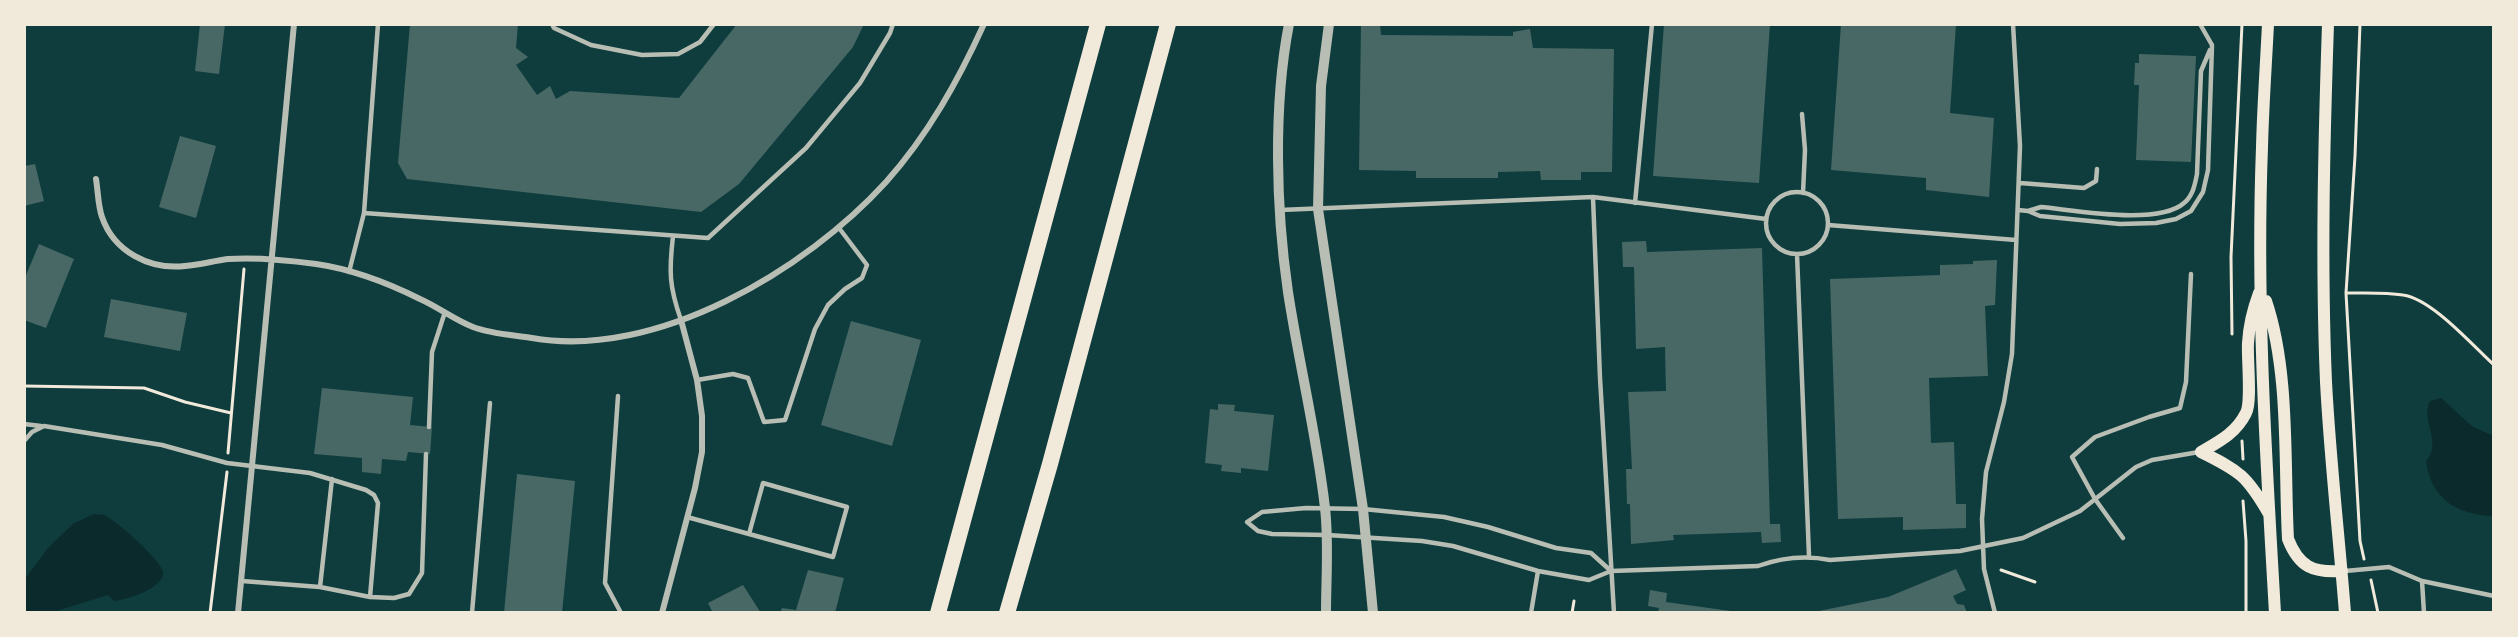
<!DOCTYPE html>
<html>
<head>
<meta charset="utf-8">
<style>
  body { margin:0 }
  #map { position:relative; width:2518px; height:637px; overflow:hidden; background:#0f3d3e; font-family:"Libre Baskerville",serif }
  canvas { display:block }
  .frame { position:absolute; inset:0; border:26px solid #f1e9da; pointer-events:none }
</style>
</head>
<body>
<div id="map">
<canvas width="2518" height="637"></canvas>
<div class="frame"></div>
</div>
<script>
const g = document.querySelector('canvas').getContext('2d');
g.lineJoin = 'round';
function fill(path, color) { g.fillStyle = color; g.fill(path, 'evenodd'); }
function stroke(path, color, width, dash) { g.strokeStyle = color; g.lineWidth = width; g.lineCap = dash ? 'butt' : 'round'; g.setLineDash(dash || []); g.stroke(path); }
fill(new Path2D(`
  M 2441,398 L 2473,427 L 2494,436 L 2494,516 C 2457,515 2431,499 2426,461 C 2443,443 2420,420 2430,401 Z
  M 94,514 C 98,515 101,514 104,515 C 115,519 162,561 163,572 C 165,588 126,600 114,601 L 108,595 L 50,613 L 24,613 L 24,580 L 48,548 L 74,523 Z`), '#0a2a2b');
fill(new Path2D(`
  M 200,24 L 225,24 L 219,74 L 195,71 Z
  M 410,24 L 518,24 L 516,48 L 528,57 L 516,65 L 537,95 L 550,86 L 556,99 L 570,91 L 679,98 L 737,24 L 864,24 L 853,47 L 739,184 L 701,212 L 407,179 L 398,163 Z
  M 1361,24 L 1380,24 L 1381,35 L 1513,36 L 1513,32 L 1530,29 L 1533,48 L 1614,49 L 1612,172 L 1581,172 L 1581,180 L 1541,180 L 1540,171 L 1498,172 L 1498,178 L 1416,178 L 1416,171 L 1359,170 Z
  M 1664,24 L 1770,24 L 1759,183 L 1653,176 Z
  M 1841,24 L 1956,24 L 1950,113 L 1994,118 L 1989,197 L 1926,190 L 1926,178 L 1831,170 Z
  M 2139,54 L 2196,56 L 2191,162 L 2136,160 L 2139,85 L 2134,85 L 2135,63 L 2139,63 Z
  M 180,136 L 216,146 L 196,218 L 159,207 Z
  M 35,164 L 44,201 L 24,206 L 24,166 Z
  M 1646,241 L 1647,252 L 1762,248 L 1770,524 L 1780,524 L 1781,542 L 1762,543 L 1761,532 L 1673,535 L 1674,540 L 1631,544 L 1630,504 L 1627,504 L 1626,469 L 1632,469 L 1628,392 L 1666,391 L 1665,347 L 1636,349 L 1634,267 L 1623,267 L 1622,242 Z
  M 39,244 L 74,259 L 46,328 L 24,320 L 24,280 Z
  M 1997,260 L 1995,305 L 1985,306 L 1988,376 L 1929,378 L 1931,443 L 1954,442 L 1956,504 L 1966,504 L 1966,528 L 1903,530 L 1903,517 L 1838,519 L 1830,279 L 1940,275 L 1940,265 L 1973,264 L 1973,261 Z
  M 111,299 L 187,313 L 180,351 L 104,337 Z
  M 851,321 L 921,340 L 892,446 L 821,425 Z
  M 322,388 L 413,397 L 410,425 L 432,427 L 430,454 L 408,452 L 406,461 L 382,459 L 381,474 L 362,472 L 362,458 L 314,454 Z
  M 1218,404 L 1235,405 L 1234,411 L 1274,415 L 1268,471 L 1241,468 L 1241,473 L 1221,471 L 1222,465 L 1205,463 L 1210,409 L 1218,410 Z
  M 517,474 L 575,481 L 562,613 L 504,613 Z
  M 1956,569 L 1966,590 L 1953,596 L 1957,604 L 1964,605 L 1967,613 L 1809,613 L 1888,597 Z
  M 808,570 L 844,578 L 835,613 L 780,613 L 782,608 L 796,610 Z
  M 743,585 L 761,613 L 713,613 L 708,603 Z
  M 1650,590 L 1667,593 L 1666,602 L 1745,613 L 1658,613 L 1659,608 L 1648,606 Z`), '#486865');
stroke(new Path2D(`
  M 2360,24 L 2355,156 L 2346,293 L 2360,541 L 2364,559
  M 2347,293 C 2365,293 2385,292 2403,295 C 2432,299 2472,345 2494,365
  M 2232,334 L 2231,257 L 2242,24
  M 24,386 L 144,388 L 185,402 L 231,413
  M 2242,441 L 2243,459
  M 228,453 L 244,269
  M 2243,501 L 2246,541 L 2246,613
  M 2001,570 L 2035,582
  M 2371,580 L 2378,613
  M 210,613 L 227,472
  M 1572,613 L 1574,601`), '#f1e9da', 3);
stroke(new Path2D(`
  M 378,24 L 364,213 L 708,238 L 806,148 L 860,83 L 890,33 L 893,24
  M 552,24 L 554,28 L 591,45 L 642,55 L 678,54 L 700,42 L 714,24
  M 1802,114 L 1805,150 L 1803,193
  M 2020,183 L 2084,188 L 2096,181 L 2097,169
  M1766 223a31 31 0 1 1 62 0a31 31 0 1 1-62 0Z
  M 1593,197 L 1600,378 L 1614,613
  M 1635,203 L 1652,24
  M 1280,210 L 1593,197 L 1766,219
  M 2018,210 L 2028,211 L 2040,216 L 2120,224 L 2156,223 L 2176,219 L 2191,211 L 2203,192 L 2208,170 L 2212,45 L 2200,24
  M 2028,211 L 2041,207 C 2074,210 2158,226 2184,203 C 2193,196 2195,184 2197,174 L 2201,71 L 2210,50
  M 1828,225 L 2016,240
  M 673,236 C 669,271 669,286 681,320
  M 1797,254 L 1809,556
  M 349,272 L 364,213
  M 697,380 L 733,374 L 748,378 L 764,422 L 785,420 L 815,329 L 828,305 L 845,289 L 862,278 L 867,265 L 839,228
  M 618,396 L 605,583 L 621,613
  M 24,424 L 41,426
  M 429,427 L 432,352 L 445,312
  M 24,441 L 32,432 L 44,426 L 162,445 L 227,463 L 310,473 L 366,490 L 374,495 L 378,503 L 370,597
  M 1306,508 L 1363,509 L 1444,517 L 1488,527 L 1556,548 L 1591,553 L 1611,571 L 1589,580 L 1538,571 L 1453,546 L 1422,541 L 1327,535 L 1272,534 L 1258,531 L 1247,522 L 1262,512 Z
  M 687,517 L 833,557 L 847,507 L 763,483 L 749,534
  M 2123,538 L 2095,499 L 2072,457 L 2095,437 L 2149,417 L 2180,408 L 2186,382 L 2191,274
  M 1611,571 L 1758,566 C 1783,557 1805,555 1830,560 L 1960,551 L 2023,538 L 2080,511 L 2136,467 L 2152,460 L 2199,452
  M 2345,571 L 2389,567 L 2422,581 L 2424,613
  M 242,581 L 320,587 L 370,597 L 394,598 L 409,594 L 422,573 L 426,454
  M 2422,581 L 2494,596
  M 320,587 L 332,479
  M 472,613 L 490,403
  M 1531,613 L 1538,571
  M 1995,613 L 1984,569 L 1982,519 L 1986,472 L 2004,402 L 2012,354 L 2020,146 L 2013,24`), '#b8beb3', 4.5);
stroke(new Path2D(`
  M 96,179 C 98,191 98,206 102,217 C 114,252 150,270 185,266 C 199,265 213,261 228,259 C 257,257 287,260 316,264 C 351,269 388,283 420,299 C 438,307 455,320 473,327 C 491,334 514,335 532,338 C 656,360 806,270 886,182 C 928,135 958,81 984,24
  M 238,613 L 294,24
  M 662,613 L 695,488 L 702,452 L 702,416 L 697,380 L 681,320`), '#b8beb3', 6);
stroke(new Path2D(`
  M 1289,24 C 1273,106 1276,210 1288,292 C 1299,364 1317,436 1325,508 C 1329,543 1326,578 1326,613
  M 1329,24 L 1321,86 L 1318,209 L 1363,509 L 1373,613`), '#b8beb3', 10);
stroke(new Path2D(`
  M 2268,24 C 2266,65 2263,106 2262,147 C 2256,302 2266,458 2275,613
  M 2328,24 C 2324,143 2321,263 2326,382 C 2330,459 2339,536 2345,613
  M 2266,301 C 2290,372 2284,464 2288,539 C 2299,567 2313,573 2342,571
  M 2201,452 C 2220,441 2236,433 2246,413 C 2252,402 2247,359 2248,343 C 2249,325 2253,309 2259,293
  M 2201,452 C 2240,471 2247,476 2269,514`), '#f1e9da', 12);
stroke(new Path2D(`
  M 938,613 L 1098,24
  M 1007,613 L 1050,464 L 1168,24`), '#f1e9da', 16);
</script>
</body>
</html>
